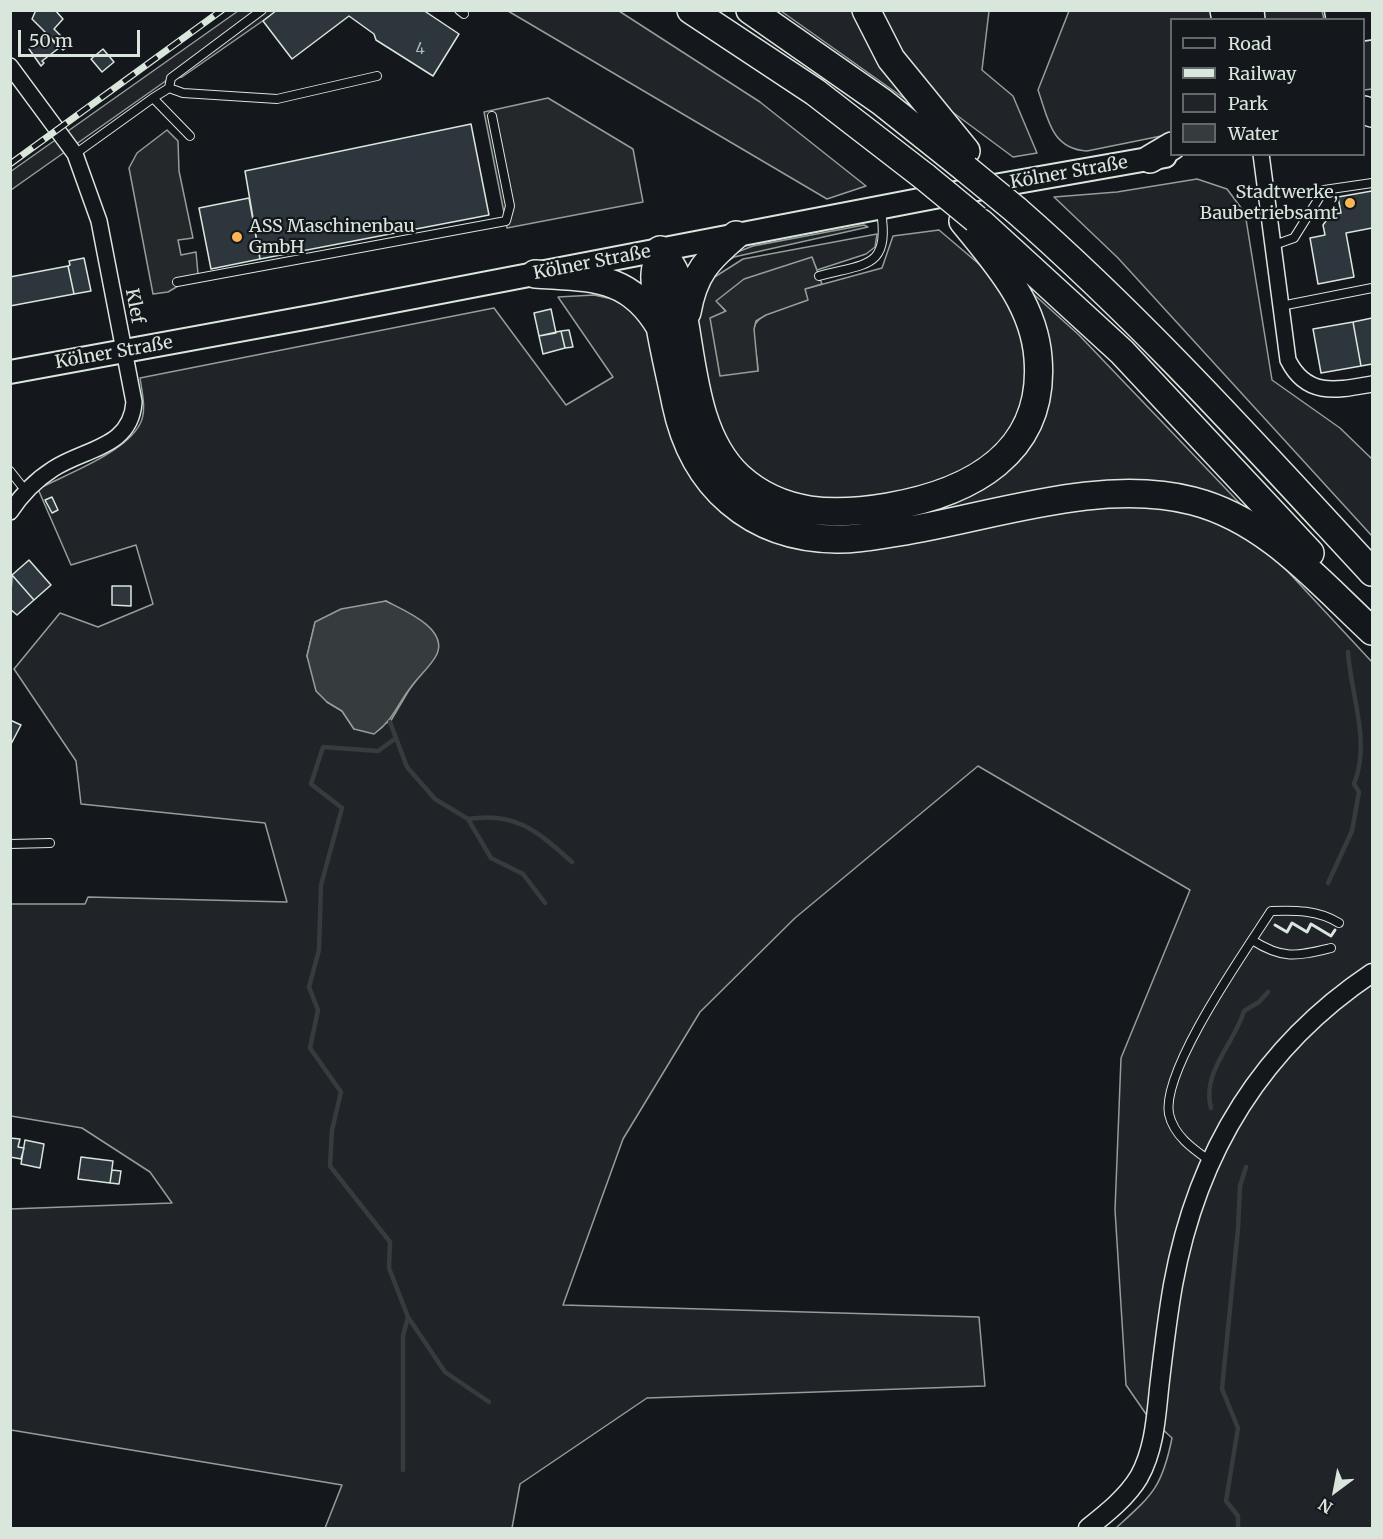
<!DOCTYPE html>
<html>
<head>
<meta charset="utf-8">
<style>
  body { margin:0 }
  #map { position:relative; width:1383px; height:1539px; overflow:hidden; background:#14181c; font-family:Merriweather,serif }
  canvas { display:block }
  .frame { position:absolute; inset:0; border:12px solid #d8e6dc; pointer-events:none }
  .legend { position:absolute; left:1170px; top:18px; width:195px; height:138px; box-sizing:border-box; background:#14181c; border:2px solid #626a69; margin:0; padding:8px 10px; list-style:none; font-size:18px; color:#d8e6dc }
  .legend li { display:flex; align-items:center; gap:12px; height:30px }
  .legend b { width:30px; border:2px solid #626a69 }
  .north { position:absolute; left:1305px; top:1461px; width:60px; height:60px; -webkit-text-stroke:4px #14181c; paint-order:stroke; rotate:212deg; font-size:16px; font-weight:700; line-height:24px; text-align:center; color:#d8e6dc }
  .north::after { content:''; display:block; margin:auto; width:21px; height:27px; background:#d8e6dc; clip-path:polygon(50% 0,100% 100%,50% 72%,0 100%) }
  .scale { position:absolute; left:18px; top:30px; width:122px; height:27px; box-sizing:border-box; border:3px solid #d8e6dc; border-top:0; padding-left:8px; font-size:18px; line-height:21px; white-space:nowrap; color:#d8e6dc; -webkit-text-stroke:4px #14181c; paint-order:stroke }
</style>
</head>
<body>
<div id="map">
<canvas width="1383" height="1539"></canvas>
<div class="frame"></div>
<ul class="legend">
<li><b style="height:8px;background:#14181c"></b>Road</li>
<li><b style="height:8px;background:#d8e6dc"></b>Railway</li>
<li><b style="height:16px;background:#202428"></b>Park</li>
<li><b style="height:16px;background:#363b3e"></b>Water</li>
</ul>
<div class="north">N</div>
<div class="scale">50 m</div>
</div>
<script>
const g = document.querySelector('canvas').getContext('2d');
g.lineJoin = 'round';
function fill(path, color) { g.fillStyle = color; g.fill(path, 'evenodd'); }
function stroke(path, color, width, dash) { g.strokeStyle = color; g.lineWidth = width; g.lineCap = dash ? 'butt' : 'round'; g.setLineDash(dash || []); g.stroke(path); }
function drawText(font, color, halo, rows, align = 'center') {
  g.font = font + ' Merriweather,serif'; g.lineWidth = 4.5; g.setLineDash([]); g.textBaseline = 'middle'; g.strokeStyle = halo; g.fillStyle = color; for (const [text, x, y, turn = 0] of rows) {
    g.save(); g.translate(x, y); g.rotate((+turn || 0) * Math.PI / 180); g.textAlign = isNaN(turn) ? turn : align; if (halo) g.strokeText(text, 0, 0); g.fillText(text, 0, 0); g.restore();
  }
}
const green = new Path2D(`
  M 238,11 L 277,11 L 182,77 L 167,80 L 11,190 L 10,172 Z
  M 508,11 L 619,11 L 760,102 L 866,186 L 827,199 Z
  M 781,11 L 859,11 L 915,106 Z
  M 879,11 L 989,11 L 982,70 L 1013,96 L 1037,153 L 1013,157 L 947,108 L 901,56 Z
  M 1069,11 L 1216,11 L 1217,19 L 1172,20 L 1171,134 L 1087,151 C 1051,149 1048,118 1038,90 Z
  M 1262,11 L 1322,11 L 1324,19 L 1263,19 Z
  M 1372,40 L 1372,89 L 1364,90 L 1364,41 Z
  M 1197,179 L 1227,189 L 1245,213 L 1272,380 L 1340,428 L 1372,459 L 1372,536 L 1118,258 L 1054,197 L 1117,192 Z
  M 864,225 L 868,227 L 734,257 L 716,268 L 732,254 L 753,246 Z
  M 939,230 L 979,264 L 1005,294 L 1017,320 L 1027,367 L 1024,395 L 1017,418 L 991,456 L 938,486 L 840,503 L 784,495 L 738,461 L 714,419 L 695,330 L 705,280 L 713,278 L 743,259 L 877,234 L 875,247 L 866,254 L 817,270 L 812,258 L 717,301 L 726,312 L 723,314 L 758,371 C 758,357 752,341 754,328 C 757,311 794,305 807,300 L 805,289 L 882,268 L 893,236 Z
  M 1019,281 L 1079,335 L 1249,513 L 1199,494 L 849,532 L 750,506 L 686,377 L 746,493 L 914,508 L 1036,418 Z
  M 594,295 L 612,299 L 621,304 L 628,299 L 769,539 L 1145,504 L 1214,519 L 1265,547 L 1372,662 L 1372,1528 L 1116,1528 C 1152,1495 1162,1488 1172,1438 L 1146,1414 L 1126,1385 L 1115,1210 L 1121,1058 L 1190,890 L 978,766 L 795,918 L 700,1012 L 623,1139 L 563,1305 L 979,1317 L 985,1386 L 647,1398 L 520,1484 L 512,1528 L 325,1528 L 342,1485 L 11,1430 L 10,1209 L 172,1203 L 150,1172 L 82,1128 L 11,1116 L 11,904 L 85,904 L 88,897 L 287,902 L 265,823 L 81,804 L 76,761 L 14,669 L 60,613 L 98,627 L 153,604 L 136,545 L 71,565 L 38,489 C 67,474 125,453 140,424 C 147,411 142,392 140,378 L 494,308 L 566,405 L 613,377 L 558,297 ZM 386,601 L 429,628 L 437,653 L 409,690 L 390,722 L 354,729 L 342,711 L 327,702 L 307,656 L 315,623 Z`);
fill(green, '#202428');
stroke(green, '#939e99', 1.5);
const parking = new Path2D(`
  M 548,98 L 633,149 L 643,202 L 507,228 L 484,112 Z
  M 167,130 L 178,141 L 179,171 L 193,238 L 178,240 L 181,255 L 196,252 L 198,274 L 168,292 L 153,294 L 129,168 L 137,153 Z
  M 812,257 L 822,284 L 805,289 L 808,300 L 766,315 L 756,321 L 754,329 L 758,371 L 720,376 L 710,318 L 726,311 L 716,301 L 744,279 Z`);
fill(parking, '#24282b');
stroke(parking, '#939e99', 1.5);
const water = new Path2D(`
  M 386,601 C 403,610 448,628 437,654 C 432,665 418,677 411,687 C 396,706 395,718 374,734 L 354,729 L 342,711 L 327,702 L 316,691 L 307,656 L 315,622 L 341,609 Z`);
fill(water, '#363b3e');
stroke(water, '#939e99', 1.5);
stroke(new Path2D(`
  M 390,722 L 407,767 L 435,799 L 468,819 L 491,858 L 523,874 L 545,903
  M 396,738 L 378,751 L 323,747 L 311,784 L 342,808 L 321,885 L 319,950 L 309,987 L 318,1010 L 310,1048 L 341,1092 L 332,1130 L 330,1166 L 390,1242 L 389,1268 L 408,1317 L 445,1372 L 489,1402
  M 468,819 C 516,811 538,832 572,862
  M 1328,883 L 1352,831 L 1359,792 L 1354,784 C 1371,742 1351,696 1348,652
  M 1211,1108 C 1201,1072 1235,1043 1244,1011 L 1259,1002 L 1268,992
  M 403,1470 L 403,1336 L 408,1317
  M 1238,1528 L 1238,1516 L 1226,1501 L 1238,1428 L 1222,1389 L 1238,1229 L 1240,1186 L 1246,1167`), '#363b3e', 4.5);
const building = new Path2D(`
  M 36,10 L 55,10 L 63,19 L 54,29 L 70,45 L 63,50 L 32,19 Z
  M 277,10 L 423,10 L 459,34 L 433,76 L 376,40 L 374,34 L 349,16 L 292,59 L 263,21 Z
  M 48,35 L 59,48 L 42,61 L 44,63 L 41,66 L 29,49 Z
  M 103,49 L 114,62 L 102,72 L 91,59 Z
  M 471,124 L 489,215 L 260,259 L 245,171 Z
  M 1372,191 L 1372,228 L 1346,233 L 1354,277 L 1318,284 L 1310,238 L 1325,235 L 1323,225 L 1331,214 L 1341,213 L 1338,197 Z
  M 249,198 L 260,259 L 211,269 L 199,208 Z
  M 84,258 L 91,291 L 74,294 L 68,266 L 70,265 L 69,261 Z
  M 68,266 L 74,294 L 10,306 L 10,277 Z
  M 551,309 L 556,333 L 539,336 L 534,313 Z
  M 1372,318 L 1372,364 L 1361,366 L 1353,322 Z
  M 1353,322 L 1361,366 L 1321,373 L 1313,329 Z
  M 569,330 L 573,347 L 565,348 L 561,331 Z
  M 561,331 L 565,348 L 543,354 L 539,336 Z
  M 52,497 L 58,510 L 52,513 L 45,500 Z
  M 29,560 L 51,585 L 34,600 L 12,575 Z
  M 12,575 L 34,600 L 17,615 L 10,609 Z
  M 112,586 L 131,586 L 131,606 L 112,605 Z
  M 10,720 L 21,725 L 10,746 Z
  M 10,1138 L 20,1139 L 18,1147 L 24,1148 L 21,1159 L 10,1157 Z
  M 25,1140 L 44,1144 L 40,1168 L 21,1164 Z
  M 81,1157 L 113,1161 L 110,1183 L 78,1179 Z
  M 112,1170 L 121,1171 L 119,1184 L 110,1183 Z`);
fill(building, '#2c363c');
stroke(building, '#d8e6dc', 1.5);
const service = new Path2D(`
  M 459,10 L 464,14
  M 169,88 L 171,78 L 262,10
  M 153,98 L 169,88 L 183,93 L 277,99 L 377,76
  M 75,154 L 153,98 L 190,136
  M 1274,245 L 1294,238 L 1324,190 L 1372,183
  M 819,276 C 866,263 890,269 881,211
  M 177,282 L 506,221 L 510,206 L 492,116
  M 1281,306 L 1372,288
  M 10,471 L 25,490
  M 10,844 L 50,843
  M 1252,940 C 1283,960 1297,956 1331,948
  M 1210,1161 C 1193,1149 1174,1136 1169,1114 C 1161,1070 1246,950 1271,911 C 1295,910 1318,910 1339,923`);
const minor = new Path2D(`
  M 10,66 L 75,154 L 99,221 L 134,402 C 131,448 85,448 53,469 C 34,481 22,494 10,512
  M 1261,154 L 1288,360 C 1307,398 1338,390 1372,384`);
const tertiary = new Path2D(`
  M 1088,1528 C 1107,1513 1127,1497 1139,1477 C 1154,1450 1156,1419 1159,1389 C 1163,1354 1167,1319 1173,1285 C 1197,1153 1260,1048 1372,973`);
const primary = new Path2D(`
  M 10,372 L 321,315 L 966,191 L 1165,156`);
const motorway = new Path2D(`
  M 691,10 L 815,92 L 925,177
  M 750,10 L 882,102 L 966,169
  M 866,10 L 891,59 L 966,151
  M 1224,10 L 1226,20
  M 1250,10 L 1251,20
  M 1364,110 L 1372,113
  M 1150,159 L 1172,146
  M 1016,210 C 1144,322 1257,448 1372,572
  M 981,223 L 1122,352 L 1310,553
  M 660,250 C 658,259 654,270 655,279 C 656,320 668,364 676,404 C 693,486 751,538 836,539 C 858,540 878,535 899,532 C 992,517 1100,477 1193,501 C 1267,520 1318,581 1372,631
  M 660,250 C 665,257 672,265 675,273 C 679,283 680,297 682,308 C 693,364 695,436 739,477 C 782,516 835,516 888,507 C 969,493 1046,454 1038,358 C 1034,303 996,262 963,221
  M 535,274 C 591,278 629,274 660,327
  M 687,312 C 694,273 707,260 736,235`);
stroke(service, '#d8e6dc', 10);
stroke(minor, '#d8e6dc', 18);
stroke(tertiary, '#d8e6dc', 21);
stroke(primary, '#d8e6dc', 26);
stroke(motorway, '#d8e6dc', 30);
stroke(service, '#14181c', 8);
stroke(minor, '#14181c', 15);
stroke(tertiary, '#14181c', 18);
stroke(primary, '#14181c', 22);
stroke(motorway, '#14181c', 27);
const rail = new Path2D(`
  M 10,164 L 222,10`);
stroke(rail, '#d8e6dc', 7);
stroke(rail, '#14181c', 4.5, [14]);
const motorwayBridge = new Path2D(`
  M 966,169 L 1016,210
  M 925,177 L 976,219`);
stroke(motorwayBridge, '#d8e6dc', 30, []);
stroke(motorwayBridge, '#14181c', 27);
stroke(new Path2D(`
  M 1324,10 L 1326,20
  M 1364,41 L 1372,40`), '#d8e6dc', 1.5, [8, 3]);
stroke(new Path2D(`
  M 1275,925 L 1287,932 L 1292,923 L 1307,932 L 1311,924 L 1331,936 L 1335,930`), '#d8e6dc', 3);
for (const [x, y, r, color] of [
  [1350,203,6,"#ffb74d"],
  [237,237,6,"#ffb74d"]
]) { const dot = new Path2D(); dot.arc(x, y, r, 0, 2 * Math.PI); g.fillStyle = color; g.fill(dot); stroke(dot, '#14181c', 2); }
drawText('15px', '#adbab4', null, [
  ["4",420,50]
]);
drawText('18px', '#d8e6dc', '#14181c', [
  ["Kölner Straße",1069,173,-10],
  ["Kölner Straße",592,263,-11],
  ["Klef",134,306,79],
  ["Kölner Straße",114,353,-10]
]);
drawText('18px', '#d8e6dc', '#14181c', [
  ["Stadtwerke,",1338,193],
  ["Baubetriebsamt",1338,214],
  ["ASS Maschinenbau",249,227,"left"],
  ["GmbH",249,248,"left"]
], 'right');
</script>
</body>
</html>
